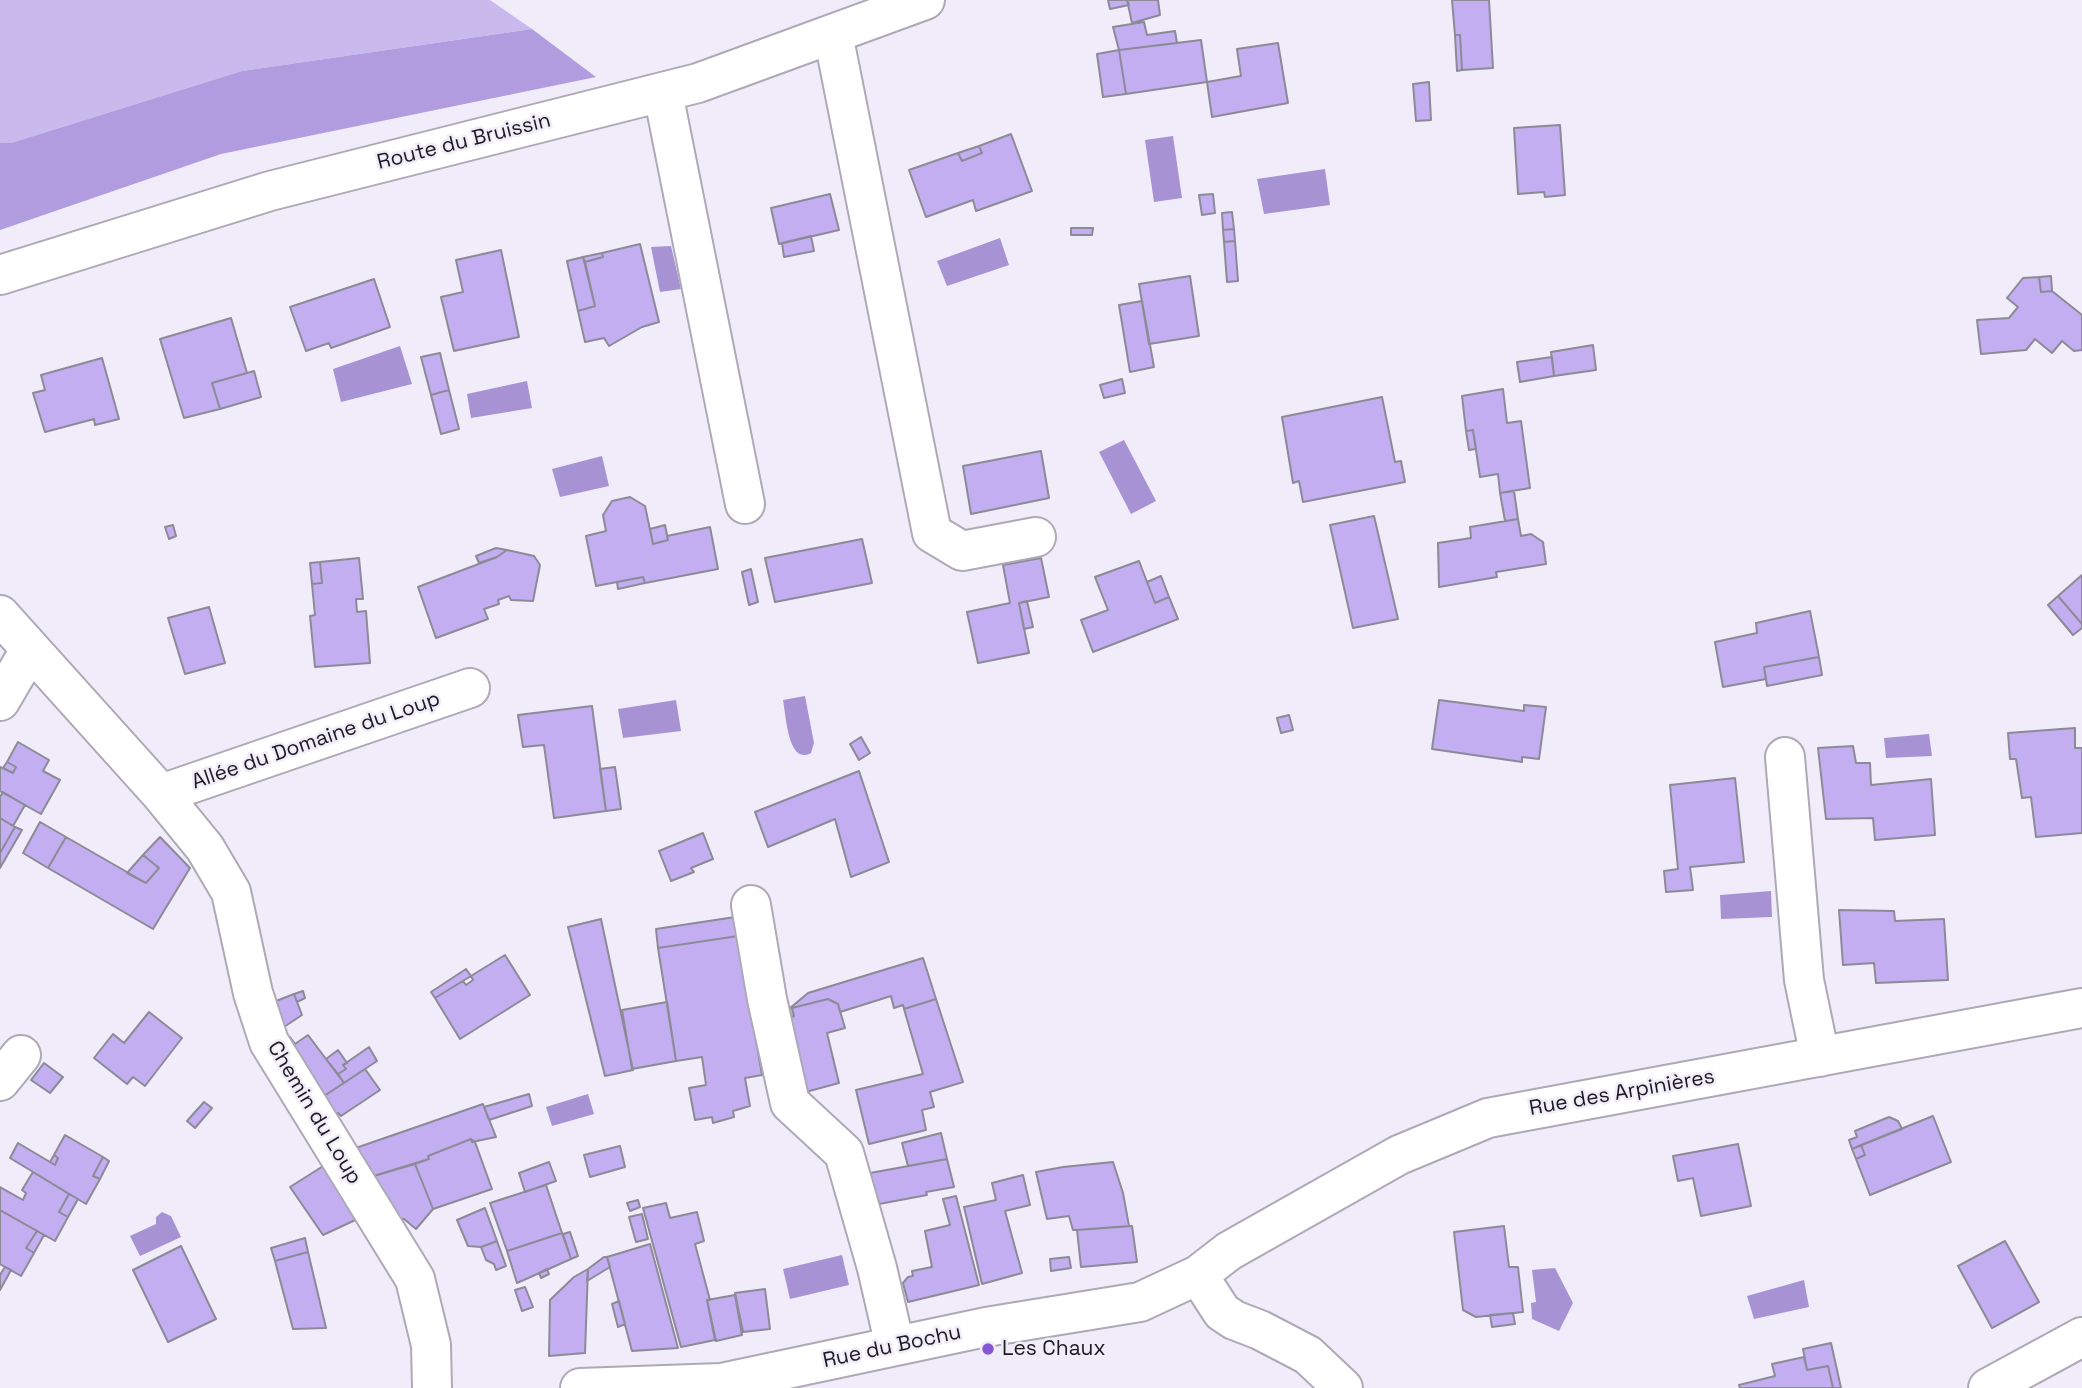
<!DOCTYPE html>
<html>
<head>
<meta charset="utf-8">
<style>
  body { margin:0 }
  canvas { display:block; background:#f0ecfa }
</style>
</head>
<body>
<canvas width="2082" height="1388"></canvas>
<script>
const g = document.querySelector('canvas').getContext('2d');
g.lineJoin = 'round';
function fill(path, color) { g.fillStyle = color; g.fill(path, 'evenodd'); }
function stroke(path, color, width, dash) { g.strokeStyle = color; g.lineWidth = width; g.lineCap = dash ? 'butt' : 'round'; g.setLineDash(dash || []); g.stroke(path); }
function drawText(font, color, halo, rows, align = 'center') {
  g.font = font + ' "Space Grotesk",sans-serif'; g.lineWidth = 5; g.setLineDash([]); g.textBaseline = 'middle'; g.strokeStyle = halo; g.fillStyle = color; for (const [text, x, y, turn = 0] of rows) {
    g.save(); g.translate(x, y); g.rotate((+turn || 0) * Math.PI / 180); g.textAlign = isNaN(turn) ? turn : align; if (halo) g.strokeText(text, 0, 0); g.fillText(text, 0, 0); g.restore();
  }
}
fill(new Path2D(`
  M 0,0 L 490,0 L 532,29 L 242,71 L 11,143 L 0,143 Z`), '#c9b9ed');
fill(new Path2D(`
  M 532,29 L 596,77 L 221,154 L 0,230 L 0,143 L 11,143 L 242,71 Z`), '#b19cdf');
fill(new Path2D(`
  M 1173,136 L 1182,198 L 1154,202 L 1145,140 Z
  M 1325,169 L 1330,205 L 1264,214 L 1257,179 Z
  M 1000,238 L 1009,265 L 947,286 L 937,261 Z
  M 671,246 L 681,289 L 660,292 L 651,247 Z
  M 400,346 L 412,384 L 341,402 L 333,369 Z
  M 527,381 L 532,408 L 471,418 L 467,394 Z
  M 1124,440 L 1156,501 L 1131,514 L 1099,452 Z
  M 602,456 L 609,486 L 560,497 L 552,469 Z
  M 805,696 L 814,743 L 811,753 C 788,766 786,715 783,700 Z
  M 676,700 L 681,731 L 623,738 L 618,709 Z
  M 1929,734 L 1932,756 L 1886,758 L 1884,738 Z
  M 1771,891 L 1772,917 L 1721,919 L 1720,895 Z
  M 588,1094 L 594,1114 L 552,1126 L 546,1107 Z
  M 162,1212 L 171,1216 L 181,1237 L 140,1256 L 130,1236 L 156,1224 L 156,1217 Z
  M 842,1255 L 849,1285 L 790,1299 L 783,1269 Z
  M 1555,1268 L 1573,1303 L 1559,1331 L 1532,1319 L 1531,1303 L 1536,1302 L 1532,1270 Z
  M 1804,1280 L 1809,1307 L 1754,1319 L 1747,1296 Z`), '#a792d4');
const building = new Path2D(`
  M 1108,0 L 1127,0 L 1129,5 L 1110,9 Z
  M 1127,0 L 1158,0 L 1160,15 L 1132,23 Z
  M 1452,0 L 1489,0 L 1493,68 L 1462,70 L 1460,35 L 1455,35 Z
  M 1144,22 L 1147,35 L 1175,31 L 1177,43 L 1119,50 L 1113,27 Z
  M 1455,35 L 1460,35 L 1462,70 L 1457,71 Z
  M 1201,40 L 1207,82 L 1126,94 L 1119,50 Z
  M 1278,43 L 1288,103 L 1212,117 L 1207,82 L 1241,76 L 1237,49 Z
  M 1119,50 L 1126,94 L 1103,97 L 1097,54 Z
  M 1429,82 L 1431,120 L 1416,121 L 1413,84 Z
  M 1560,125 L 1565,195 L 1545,197 L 1544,192 L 1518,194 L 1514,128 Z
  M 1011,134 L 1032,191 L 976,211 L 973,200 L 926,217 L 909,170 L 958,153 L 962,161 L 982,153 L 979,146 Z
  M 979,146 L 982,153 L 962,161 L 958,153 Z
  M 830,194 L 839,230 L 779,244 L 771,208 Z
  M 1213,194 L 1215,213 L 1202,215 L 1199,195 Z
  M 1232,212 L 1234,229 L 1223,230 L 1222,213 Z
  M 1071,228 L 1093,228 L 1092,235 L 1071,235 Z
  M 1234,229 L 1235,241 L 1224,242 L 1223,230 Z
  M 811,236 L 814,251 L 784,257 L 782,243 Z
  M 1235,241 L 1238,281 L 1227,282 L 1224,242 Z
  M 640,244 L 659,322 L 642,327 L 609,346 L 604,338 L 585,342 L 578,311 L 595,306 L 585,262 L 603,257 L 602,253 Z
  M 501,250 L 519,337 L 454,351 L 441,297 L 463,292 L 456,260 Z
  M 602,253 L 603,257 L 585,262 L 583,257 Z
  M 583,257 L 595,306 L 578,311 L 567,261 Z
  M 1190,276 L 1199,336 L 1149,344 L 1139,284 Z
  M 2051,276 L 2052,291 L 2041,292 L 2039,277 Z
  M 2039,277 L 2041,292 L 2052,291 L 2082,315 L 2082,350 L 2074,351 L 2062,341 L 2052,353 L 2035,339 L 2026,350 L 1981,354 L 1977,320 L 2009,318 L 2018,307 L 2007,298 L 2023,278 Z
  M 374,279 L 390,327 L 331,348 L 329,343 L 306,351 L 290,307 Z
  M 1142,301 L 1154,367 L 1130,372 L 1119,305 Z
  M 231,318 L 247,373 L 212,383 L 220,409 L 184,418 L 160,339 Z
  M 1593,345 L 1596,370 L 1554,376 L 1551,352 Z
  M 440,353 L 449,390 L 431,395 L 421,357 Z
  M 1552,357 L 1554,376 L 1520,382 L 1517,362 Z
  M 102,358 L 119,419 L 95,425 L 94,419 L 45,432 L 33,393 L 45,390 L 41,375 Z
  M 254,371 L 261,397 L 220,409 L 212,383 Z
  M 1122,379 L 1125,393 L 1104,398 L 1100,385 Z
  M 1503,389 L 1507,423 L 1521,421 L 1530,488 L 1500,493 L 1498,474 L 1480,477 L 1473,430 L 1466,431 L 1462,396 Z
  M 449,390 L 459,429 L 441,434 L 431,395 Z
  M 1382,397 L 1395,462 L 1401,461 L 1405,482 L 1303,502 L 1299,481 L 1293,483 L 1282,417 Z
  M 1473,430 L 1476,449 L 1469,450 L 1466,431 Z
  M 1041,451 L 1049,498 L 971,514 L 963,466 Z
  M 1514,491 L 1518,519 L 1505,521 L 1500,493 Z
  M 630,497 L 645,506 L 653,544 L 668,540 L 667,536 L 710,527 L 718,569 L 645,583 L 643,577 L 596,586 L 586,536 L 606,531 L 603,515 L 612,501 Z
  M 1374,516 L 1398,619 L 1353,628 L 1330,525 Z
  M 1518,519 L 1521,536 L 1531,534 L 1543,542 L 1546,564 L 1496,572 L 1497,577 L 1439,587 L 1438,543 L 1471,538 L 1470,527 Z
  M 173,525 L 176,536 L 169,539 L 165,527 Z
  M 665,525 L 668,540 L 653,544 L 650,529 Z
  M 862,539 L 872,583 L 775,602 L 765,558 Z
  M 496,548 L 507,550 L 497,557 L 479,563 L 476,556 Z
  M 507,550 L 534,556 L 540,565 L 533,601 L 511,600 L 509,596 L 498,600 L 499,604 L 484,609 L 488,619 L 436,638 L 418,587 L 497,557 Z
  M 359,558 L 363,599 L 356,599 L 357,612 L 366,611 L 370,663 L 315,667 L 310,616 L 315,615 L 312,584 L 322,583 L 320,562 Z
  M 1041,558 L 1049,597 L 1019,603 L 1029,653 L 978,663 L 967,612 L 1010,603 L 1003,565 Z
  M 1139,561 L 1155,603 L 1169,597 L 1178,619 L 1093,652 L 1081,620 L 1108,610 L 1095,577 Z
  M 320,562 L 322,583 L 312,584 L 310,563 Z
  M 751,569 L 758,602 L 749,605 L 742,572 Z
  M 2082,575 L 2082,624 L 2058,596 Z
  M 1161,576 L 1169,597 L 1155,603 L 1147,582 Z
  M 643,577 L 645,583 L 618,589 L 617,582 Z
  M 2058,596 L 2082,624 L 2082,628 L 2073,635 L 2048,605 Z
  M 1027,601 L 1033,627 L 1024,629 L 1019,603 Z
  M 209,607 L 225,663 L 185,674 L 168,618 Z
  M 1810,611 L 1819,657 L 1764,667 L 1766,679 L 1723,687 L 1715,642 L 1757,633 L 1756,623 Z
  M 1819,657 L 1822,675 L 1767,686 L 1764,667 Z
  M 1439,700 L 1524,711 L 1524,705 L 1546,707 L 1539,759 L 1522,757 L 1522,762 L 1432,749 Z
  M 592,706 L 606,811 L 554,818 L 544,745 L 523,747 L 518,715 Z
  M 1289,715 L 1293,730 L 1281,733 L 1277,718 Z
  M 2075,728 L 2075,748 L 2082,748 L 2082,833 L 2036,837 L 2031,797 L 2022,798 L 2016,759 L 2010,759 L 2008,733 Z
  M 861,737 L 870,753 L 859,760 L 850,744 Z
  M 18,742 L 49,760 L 43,771 L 60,780 L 41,814 L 0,791 L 0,767 L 13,773 L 16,767 L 7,762 Z
  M 1853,746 L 1856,763 L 1870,763 L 1871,785 L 1931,779 L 1935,835 L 1875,840 L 1873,818 L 1826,819 L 1818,748 Z
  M 7,762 L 16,767 L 13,773 L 3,768 Z
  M 615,767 L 621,809 L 606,811 L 600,769 Z
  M 859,771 L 889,862 L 851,877 L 835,819 L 768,847 L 755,812 Z
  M 1735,778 L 1744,862 L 1690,867 L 1693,890 L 1666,892 L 1664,871 L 1678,869 L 1670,785 Z
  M 3,792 L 25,805 L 13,826 L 0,818 L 0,797 Z
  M 0,818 L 15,827 L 0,853 Z
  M 40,822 L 66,837 L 48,868 L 23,853 Z
  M 15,827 L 22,830 L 0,868 L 0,853 Z
  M 703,833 L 713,859 L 691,868 L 694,872 L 671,881 L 659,851 Z
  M 66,837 L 146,883 L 159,868 L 143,855 L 160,837 L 190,868 L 153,929 L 48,868 Z
  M 143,855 L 159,868 L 146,883 L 127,873 Z
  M 1839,910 L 1894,911 L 1895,921 L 1944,919 L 1948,980 L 1876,983 L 1874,963 L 1843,965 Z
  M 735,917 L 738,936 L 658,948 L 656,929 Z
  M 601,919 L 633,1070 L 605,1076 L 568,927 Z
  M 738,936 L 762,1075 L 745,1078 L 750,1106 L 733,1111 L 734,1117 L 713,1123 L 712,1117 L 695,1120 L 689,1088 L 706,1085 L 702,1057 L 676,1061 L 658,948 Z
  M 505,955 L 530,995 L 460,1039 L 435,998 L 463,981 L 466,985 L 473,980 L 471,976 Z
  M 923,958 L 936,999 L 904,1009 L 903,1005 L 894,1008 L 891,996 L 840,1012 L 838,1004 L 828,999 L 792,1008 L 794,1016 L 784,1020 L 783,1014 L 808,993 Z
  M 466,969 L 471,976 L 435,998 L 431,992 Z
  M 303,991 L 305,998 L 297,1002 L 294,994 Z
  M 294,994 L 302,1015 L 281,1029 L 271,1003 Z
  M 828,999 L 838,1004 L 845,1028 L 827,1033 L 839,1083 L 802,1093 L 784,1020 L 794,1016 L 792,1008 Z
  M 936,999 L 963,1082 L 930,1092 L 934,1107 L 922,1110 L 926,1130 L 869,1144 L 856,1090 L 923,1074 L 904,1009 Z
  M 667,1002 L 676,1061 L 632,1069 L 622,1010 Z
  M 149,1012 L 182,1038 L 145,1086 L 133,1077 L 127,1084 L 94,1058 L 113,1034 L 124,1043 Z
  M 308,1035 L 344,1083 L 321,1098 L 280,1044 L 290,1037 L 295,1044 Z
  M 369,1047 L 377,1061 L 344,1083 L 338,1074 L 346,1069 L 343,1065 Z
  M 338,1050 L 347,1063 L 343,1065 L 346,1069 L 338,1074 L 326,1059 Z
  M 44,1063 L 63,1077 L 50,1093 L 31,1080 Z
  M 365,1069 L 380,1090 L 341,1116 L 338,1113 L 331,1113 L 321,1098 Z
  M 529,1094 L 532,1106 L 489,1120 L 484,1107 Z
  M 204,1102 L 212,1108 L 195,1128 L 187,1121 Z
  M 483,1104 L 496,1137 L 472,1142 L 471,1139 L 428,1156 L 429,1159 L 367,1178 L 350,1150 Z
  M 1933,1116 L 1951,1162 L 1870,1195 L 1856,1159 L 1865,1155 L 1861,1145 Z
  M 1889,1117 L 1898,1121 L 1902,1129 L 1852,1149 L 1849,1140 L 1857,1137 L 1855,1131 Z
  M 941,1133 L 947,1159 L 908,1166 L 902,1143 Z
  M 65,1135 L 103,1157 L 93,1176 L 100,1179 L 86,1204 L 10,1158 L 18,1143 L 55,1165 L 58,1158 L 54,1155 Z
  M 471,1139 L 475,1142 L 492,1189 L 433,1209 L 415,1164 L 429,1159 L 428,1156 Z
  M 1738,1144 L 1751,1206 L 1701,1216 L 1693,1178 L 1678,1181 L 1673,1156 Z
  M 1861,1145 L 1865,1155 L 1856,1159 L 1852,1149 Z
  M 620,1146 L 625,1167 L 590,1177 L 584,1155 Z
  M 54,1155 L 58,1158 L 55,1165 L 50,1162 Z
  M 103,1157 L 109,1161 L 100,1179 L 93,1176 Z
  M 947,1159 L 954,1187 L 926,1192 L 927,1195 L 879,1204 L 870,1173 Z
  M 549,1162 L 556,1181 L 525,1192 L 519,1173 Z
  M 1113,1162 L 1123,1193 L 1129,1226 L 1077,1230 L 1073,1230 L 1069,1216 L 1047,1219 L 1036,1172 L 1063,1167 Z
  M 328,1163 L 364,1216 L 323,1235 L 290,1187 Z
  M 415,1164 L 433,1209 L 416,1229 L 404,1219 L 394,1221 L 367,1178 Z
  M 33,1172 L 69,1194 L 59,1212 L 68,1217 L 55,1241 L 0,1210 L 0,1187 L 23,1200 L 26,1193 L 22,1190 Z
  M 1023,1175 L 1030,1205 L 1005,1211 L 1022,1273 L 982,1284 L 964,1207 L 996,1200 L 992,1183 Z
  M 546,1185 L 562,1233 L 507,1251 L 490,1203 Z
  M 69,1194 L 78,1199 L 68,1217 L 59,1212 Z
  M 956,1196 L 979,1285 L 908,1302 L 903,1283 L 908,1277 L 913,1276 L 912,1271 L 932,1267 L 925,1231 L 950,1225 L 943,1199 Z
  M 638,1200 L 640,1207 L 630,1211 L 627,1203 Z
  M 666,1203 L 670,1218 L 697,1212 L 704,1241 L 695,1244 L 710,1300 L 707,1300 L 715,1340 L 681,1347 L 643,1208 Z
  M 485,1208 L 497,1241 L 481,1247 L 468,1246 L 457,1220 Z
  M 0,1210 L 37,1231 L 26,1248 L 34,1253 L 21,1276 L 0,1264 Z
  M 642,1214 L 648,1239 L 636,1242 L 629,1217 Z
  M 1132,1226 L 1137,1262 L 1081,1267 L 1077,1230 Z
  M 1504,1226 L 1509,1267 L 1518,1267 L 1523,1312 L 1476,1317 L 1463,1310 L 1454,1232 Z
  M 37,1231 L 44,1235 L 34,1253 L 26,1248 Z
  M 570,1232 L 578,1256 L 571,1259 L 563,1234 Z
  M 562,1233 L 571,1259 L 517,1283 L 507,1251 Z
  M 305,1238 L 308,1252 L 275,1261 L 271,1248 Z
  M 497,1241 L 506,1266 L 496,1270 L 494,1264 L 486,1260 L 481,1247 Z
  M 2005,1241 L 2039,1302 L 1992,1328 L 1958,1266 Z
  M 650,1244 L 678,1348 L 632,1351 L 607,1257 Z
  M 181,1246 L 216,1319 L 168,1342 L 133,1270 Z
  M 308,1252 L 326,1328 L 293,1329 L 275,1261 Z
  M 604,1257 L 607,1257 L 610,1267 L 587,1281 L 588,1269 Z
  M 1069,1257 L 1071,1268 L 1051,1271 L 1050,1259 Z
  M 5,1267 L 11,1270 L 0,1290 L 0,1275 Z
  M 547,1269 L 549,1274 L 541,1278 L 539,1273 Z
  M 588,1269 L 585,1353 L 549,1356 L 550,1300 L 574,1277 Z
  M 525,1287 L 533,1307 L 522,1311 L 515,1290 Z
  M 765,1289 L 770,1329 L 743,1332 L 735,1293 Z
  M 735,1295 L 742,1335 L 716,1341 L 707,1300 Z
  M 619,1301 L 625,1324 L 618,1327 L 612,1304 Z
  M 1513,1313 L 1515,1324 L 1492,1327 L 1490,1315 Z
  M 1831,1343 L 1841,1388 L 1833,1388 L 1828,1366 L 1807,1370 L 1803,1349 Z
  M 1804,1357 L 1807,1370 L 1828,1366 L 1833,1388 L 1740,1388 L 1739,1385 L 1775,1376 L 1772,1364 Z`);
fill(building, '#c3aef2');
stroke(building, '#8d8a97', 2);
const minor = new Path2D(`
  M 833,34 L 932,533 L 962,551 L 1036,537
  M 663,93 L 745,504
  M 0,275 L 270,191 L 698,83 L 925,0
  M 0,615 L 161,794 L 205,848 L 231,892 L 253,993 L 269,1042 L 415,1279 L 431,1345 L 432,1388
  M 0,701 L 30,650
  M 1785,757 L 1804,980 L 1820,1057
  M 161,794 L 470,688
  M 751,905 L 767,999 L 790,1103 L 844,1153 L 877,1268 L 895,1346
  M 0,1081 L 21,1055
  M 1198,1275 L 1222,1312 L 1234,1320 L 1260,1330 L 1308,1355 L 1343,1388
  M 580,1388 L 721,1383 L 986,1327 L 1140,1302 L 1198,1275 L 1229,1251 L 1399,1155 L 1488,1118 L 2082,1008
  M 1988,1388 L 2082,1337`);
stroke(minor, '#ada9b6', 42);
stroke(minor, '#fff', 38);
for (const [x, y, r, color] of [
  [988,1349,7,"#8657d0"]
]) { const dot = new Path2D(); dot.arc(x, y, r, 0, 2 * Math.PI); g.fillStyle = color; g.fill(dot); stroke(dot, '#f0ecfa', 2.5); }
drawText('21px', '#1b1a1e', '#f0ecfa', [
  ["Route du Bruissin",464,142,-14],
  ["Allée du Domaine du Loup",316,741,-19],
  ["Rue des Arpinières",1622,1093,-10],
  ["Chemin du Loup",314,1113,59],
  ["Rue du Bochu",892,1347,-12]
]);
drawText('21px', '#1b1a1e', '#f0ecfa', [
  ["Les Chaux",1002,1349]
], 'left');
</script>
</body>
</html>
